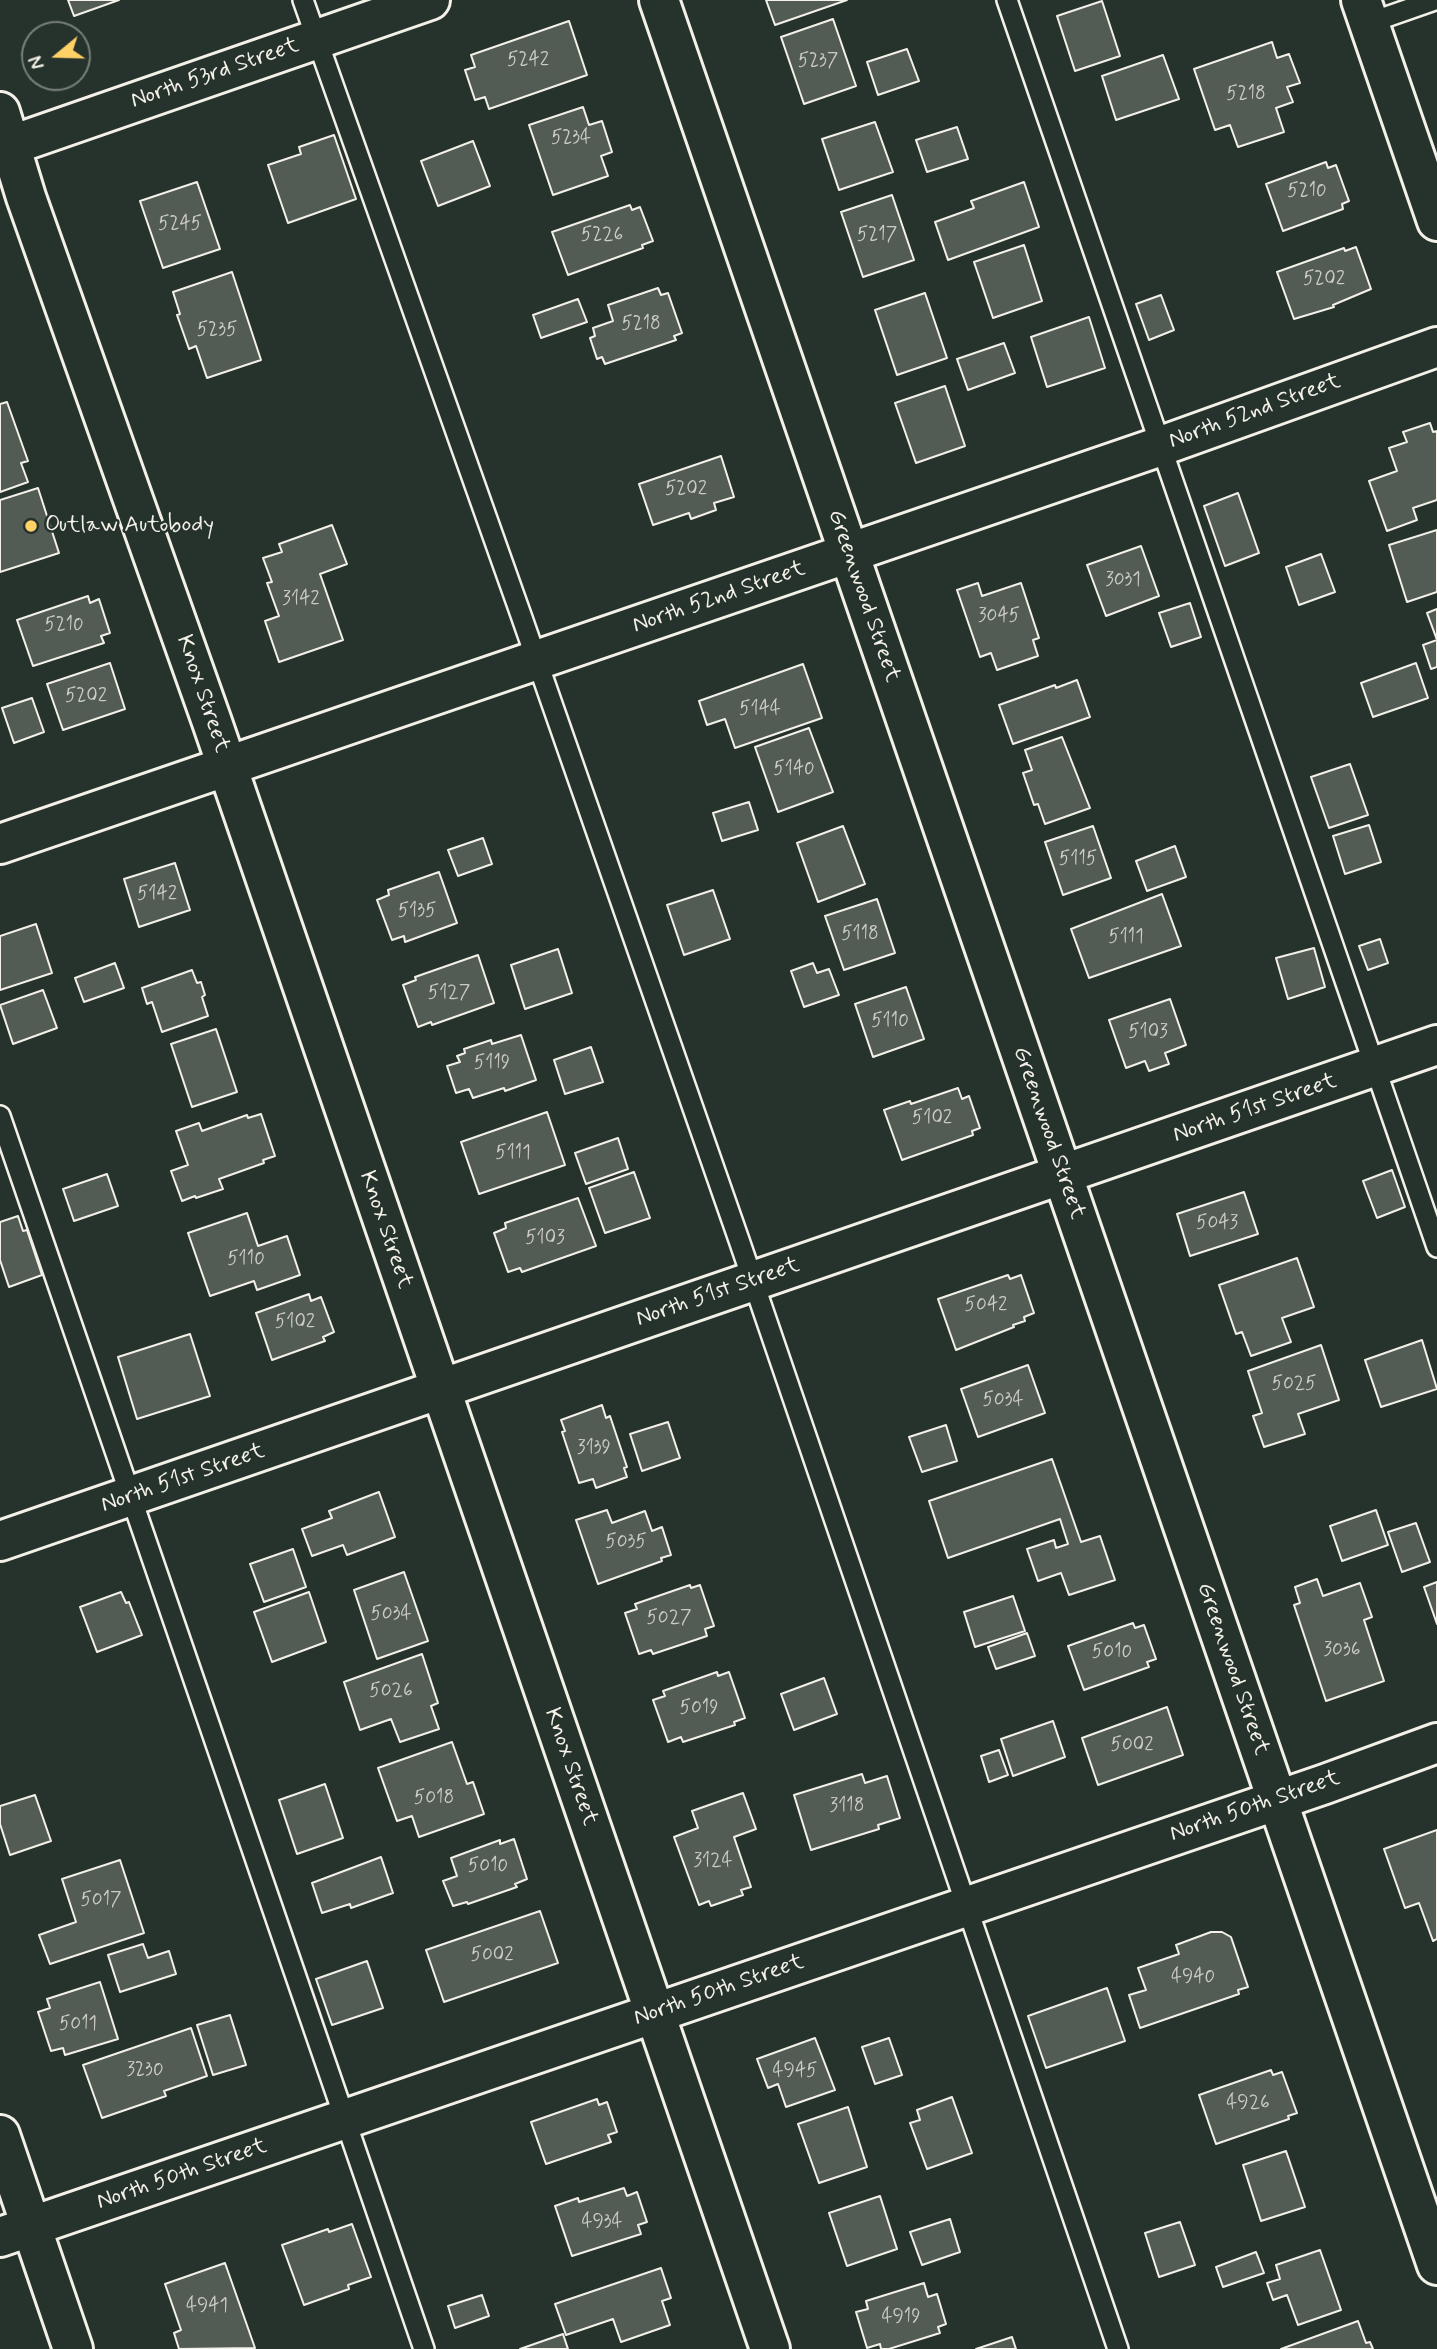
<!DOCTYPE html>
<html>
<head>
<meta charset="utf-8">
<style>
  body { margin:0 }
  #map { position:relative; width:1437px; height:2349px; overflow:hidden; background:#26332d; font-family:Mynerve,sans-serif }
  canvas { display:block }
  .north { position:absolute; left:21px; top:21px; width:70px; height:70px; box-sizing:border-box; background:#26332d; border:2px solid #787f78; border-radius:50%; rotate:251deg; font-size:19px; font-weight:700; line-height:28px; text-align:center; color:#f4f1e8 }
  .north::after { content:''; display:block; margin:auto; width:24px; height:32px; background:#ffd166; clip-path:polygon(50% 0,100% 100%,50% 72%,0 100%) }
</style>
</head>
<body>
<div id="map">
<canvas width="1437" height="2349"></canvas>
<div class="north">N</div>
</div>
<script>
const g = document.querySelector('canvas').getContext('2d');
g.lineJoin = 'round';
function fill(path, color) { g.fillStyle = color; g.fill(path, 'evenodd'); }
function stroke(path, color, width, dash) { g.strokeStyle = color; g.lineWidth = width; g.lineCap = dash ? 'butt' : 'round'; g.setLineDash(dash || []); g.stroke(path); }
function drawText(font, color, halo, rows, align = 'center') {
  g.font = font + ' Mynerve,sans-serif'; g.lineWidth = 5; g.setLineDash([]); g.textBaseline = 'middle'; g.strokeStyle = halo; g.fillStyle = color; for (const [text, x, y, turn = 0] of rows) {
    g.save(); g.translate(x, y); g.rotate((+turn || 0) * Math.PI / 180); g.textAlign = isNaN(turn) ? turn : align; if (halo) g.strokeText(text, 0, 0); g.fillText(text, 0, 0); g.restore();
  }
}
const building = new Path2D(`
  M 68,0 L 119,0 L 74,16 Z
  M 766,0 L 847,0 L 775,25 Z
  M 1102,1 L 1120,56 L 1075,71 L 1057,16 Z
  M 833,19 L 856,86 L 804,104 L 781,37 Z
  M 569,21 L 587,75 L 489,109 L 485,97 L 475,100 L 465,70 L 475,67 L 471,55 Z
  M 1272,42 L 1277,58 L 1289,54 L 1300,83 L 1287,87 L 1293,102 L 1276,108 L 1284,132 L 1238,147 L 1230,125 L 1215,130 L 1194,69 Z
  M 907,49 L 919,81 L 878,95 L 867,62 Z
  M 1163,55 L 1179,99 L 1116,120 L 1102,76 Z
  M 583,107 L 589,125 L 602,121 L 612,152 L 601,156 L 608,176 L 553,195 L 529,125 Z
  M 875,122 L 893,172 L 839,190 L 822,139 Z
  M 957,127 L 968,159 L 927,172 L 916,140 Z
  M 334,135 L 356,199 L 288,223 L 268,165 L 301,154 L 299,147 Z
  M 473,141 L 490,186 L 438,206 L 421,161 Z
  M 1326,162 L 1328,168 L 1336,165 L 1349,201 L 1342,204 L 1343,209 L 1283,231 L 1266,184 Z
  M 197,182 L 220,249 L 163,268 L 140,201 Z
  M 1024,182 L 1039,227 L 948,260 L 935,222 L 974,208 L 971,201 Z
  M 892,195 L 914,260 L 863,277 L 841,212 Z
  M 630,205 L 632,210 L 640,207 L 653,241 L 642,245 L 643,248 L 568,275 L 552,232 Z
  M 1024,245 L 1042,301 L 993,318 L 974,262 Z
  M 1356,247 L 1371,289 L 1333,305 L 1334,307 L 1294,319 L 1277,272 L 1344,248 L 1345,251 Z
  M 232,272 L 261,360 L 207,378 L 196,346 L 189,349 L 177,315 L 180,314 L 173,292 Z
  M 658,288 L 661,295 L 668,293 L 682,333 L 674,336 L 676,340 L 605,364 L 602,357 L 597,359 L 590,338 L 595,336 L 593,328 L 613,321 L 608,305 Z
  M 925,293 L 947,358 L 897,375 L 875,310 Z
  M 1161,295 L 1174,330 L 1149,340 L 1136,304 Z
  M 578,299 L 587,322 L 541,338 L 533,315 Z
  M 1089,317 L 1105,368 L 1047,387 L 1031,337 Z
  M 1004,343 L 1015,373 L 968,390 L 957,359 Z
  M 945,386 L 965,446 L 916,463 L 895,403 Z
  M 7,402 L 28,461 L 21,463 L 28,482 L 0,492 L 0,404 Z
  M 1430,423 L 1433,432 L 1437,431 L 1437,500 L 1413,508 L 1417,520 L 1387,531 L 1369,481 L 1397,471 L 1389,448 L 1407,442 L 1403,432 Z
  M 721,456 L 734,497 L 714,503 L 716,510 L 691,519 L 689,513 L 653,525 L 639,484 Z
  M 38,488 L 59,553 L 0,572 L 0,500 Z
  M 1238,493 L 1259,553 L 1225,566 L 1204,506 Z
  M 332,525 L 347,564 L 320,574 L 343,640 L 279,662 L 265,621 L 279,616 L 267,583 L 272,582 L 263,558 L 282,552 L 279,544 Z
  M 1437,530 L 1437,592 L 1407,602 L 1389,545 Z
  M 1141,546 L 1159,596 L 1106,616 L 1087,565 Z
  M 1321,554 L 1335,592 L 1299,605 L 1286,567 Z
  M 978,583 L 982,596 L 1021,583 L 1039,638 L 1033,640 L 1038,656 L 997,670 L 991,653 L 980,657 L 957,590 Z
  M 88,596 L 90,603 L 99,599 L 110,633 L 101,636 L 104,643 L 33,666 L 17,620 Z
  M 1190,603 L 1201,637 L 1171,647 L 1159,613 Z
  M 1437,609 L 1437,667 L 1431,669 L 1423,645 L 1437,640 L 1427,613 Z
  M 110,663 L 125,709 L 63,730 L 47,684 Z
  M 1416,663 L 1428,698 L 1373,717 L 1361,683 Z
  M 803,664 L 822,718 L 735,748 L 725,719 L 707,725 L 699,701 Z
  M 1077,680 L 1090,717 L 1013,744 L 999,705 L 1055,685 L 1056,688 Z
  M 32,698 L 44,732 L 14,743 L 2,708 Z
  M 809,728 L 833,792 L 778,812 L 755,747 Z
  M 1062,737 L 1090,808 L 1045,824 L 1038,804 L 1034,805 L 1023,773 L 1032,770 L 1025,750 Z
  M 1350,764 L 1368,815 L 1329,828 L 1311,777 Z
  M 749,802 L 758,830 L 722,841 L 713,813 Z
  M 1369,825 L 1381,862 L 1345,874 L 1333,836 Z
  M 843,826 L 865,884 L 818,902 L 797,843 Z
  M 1093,826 L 1111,878 L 1063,895 L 1045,842 Z
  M 483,838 L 492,864 L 458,876 L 448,850 Z
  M 1175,846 L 1186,877 L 1147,891 L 1136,861 Z
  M 175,863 L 190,910 L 139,927 L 124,879 Z
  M 439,872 L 457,923 L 405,942 L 404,936 L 392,940 L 377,900 L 389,895 L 388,890 Z
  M 713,890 L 730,939 L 684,955 L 667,905 Z
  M 1162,894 L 1181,946 L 1089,978 L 1071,929 Z
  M 877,899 L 895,953 L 844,970 L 825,916 Z
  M 36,924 L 52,973 L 0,990 L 0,936 Z
  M 1380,939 L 1388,963 L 1368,970 L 1359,946 Z
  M 1314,948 L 1325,987 L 1288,999 L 1276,958 Z
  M 558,949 L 572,993 L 525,1009 L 511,965 Z
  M 478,955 L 494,1003 L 432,1025 L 431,1022 L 418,1027 L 403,985 L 416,980 L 415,977 Z
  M 115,963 L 124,988 L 84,1002 L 75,978 Z
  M 813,963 L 817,973 L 829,969 L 839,995 L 804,1007 L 791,971 Z
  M 192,970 L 197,983 L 201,982 L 205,995 L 202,997 L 208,1016 L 162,1032 L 152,1002 L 147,1004 L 142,988 Z
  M 906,987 L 924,1039 L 873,1057 L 855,1004 Z
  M 43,990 L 57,1028 L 13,1044 L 0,1005 Z
  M 1170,999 L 1186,1045 L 1165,1053 L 1169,1064 L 1149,1071 L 1145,1061 L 1126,1068 L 1109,1020 Z
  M 216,1029 L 237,1092 L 192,1107 L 171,1044 Z
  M 521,1035 L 536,1080 L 505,1091 L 504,1088 L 473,1098 L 469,1089 L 456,1093 L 447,1066 L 460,1062 L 457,1056 L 465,1053 L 464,1049 L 491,1040 L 492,1044 Z
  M 591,1047 L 603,1082 L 565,1094 L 554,1060 Z
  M 958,1088 L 962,1099 L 969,1096 L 980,1128 L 972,1131 L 973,1135 L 902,1160 L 884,1110 L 910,1101 L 911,1104 Z
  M 547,1112 L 565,1165 L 479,1194 L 461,1142 Z
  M 261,1114 L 275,1156 L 263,1160 L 264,1163 L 219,1179 L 223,1189 L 196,1198 L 195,1196 L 182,1201 L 171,1171 L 188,1165 L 176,1131 L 199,1123 L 202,1131 L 247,1115 L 248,1118 Z
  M 618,1138 L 628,1169 L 586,1184 L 575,1153 Z
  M 1392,1170 L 1405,1207 L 1377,1218 L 1363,1181 Z
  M 634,1172 L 650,1218 L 605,1233 L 589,1188 Z
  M 107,1174 L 118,1206 L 74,1221 L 63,1189 Z
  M 1244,1192 L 1258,1234 L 1190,1256 L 1177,1214 Z
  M 578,1198 L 596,1246 L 522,1272 L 520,1268 L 508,1272 L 494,1233 L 506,1228 L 505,1223 Z
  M 247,1213 L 258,1246 L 287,1236 L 300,1275 L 257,1290 L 254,1281 L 210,1296 L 188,1233 Z
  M 18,1216 L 23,1231 L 27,1230 L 42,1275 L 9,1287 L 0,1260 L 0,1222 Z
  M 1297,1258 L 1314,1307 L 1282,1318 L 1291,1342 L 1251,1356 L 1242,1332 L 1236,1334 L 1219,1285 Z
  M 1008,1275 L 1010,1279 L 1021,1275 L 1034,1313 L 1024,1317 L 1025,1321 L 1013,1325 L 1014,1327 L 956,1350 L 938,1299 Z
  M 309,1294 L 311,1301 L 321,1297 L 334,1332 L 323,1337 L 325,1341 L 272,1360 L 256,1313 Z
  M 190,1334 L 210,1396 L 137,1419 L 118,1357 Z
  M 1422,1340 L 1437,1389 L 1381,1407 L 1365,1360 Z
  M 1321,1345 L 1339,1400 L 1298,1414 L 1305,1434 L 1264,1447 L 1253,1416 L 1262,1413 L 1248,1371 Z
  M 1028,1365 L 1045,1413 L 978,1437 L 961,1389 Z
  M 602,1405 L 606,1418 L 610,1416 L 627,1467 L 624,1468 L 627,1477 L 596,1488 L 593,1479 L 579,1483 L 562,1432 L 565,1431 L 561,1420 Z
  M 668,1422 L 680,1458 L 642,1471 L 630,1434 Z
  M 946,1425 L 957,1461 L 922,1472 L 909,1437 Z
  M 1052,1459 L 1081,1542 L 1100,1536 L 1115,1580 L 1069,1595 L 1061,1573 L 1038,1581 L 1027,1549 L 1054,1540 L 1056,1548 L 1068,1544 L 1060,1519 L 948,1558 L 929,1501 Z
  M 379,1492 L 395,1537 L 347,1555 L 343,1545 L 312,1556 L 302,1529 L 332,1518 L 329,1511 Z
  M 607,1510 L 612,1523 L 645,1511 L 652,1531 L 662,1527 L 671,1555 L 661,1558 L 662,1561 L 598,1584 L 576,1520 Z
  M 1376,1510 L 1388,1545 L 1342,1561 L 1330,1526 Z
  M 1416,1523 L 1430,1562 L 1402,1572 L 1388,1532 Z
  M 293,1549 L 306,1587 L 264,1602 L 250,1564 Z
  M 404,1572 L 428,1641 L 377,1659 L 354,1590 Z
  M 1317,1579 L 1323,1596 L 1360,1583 L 1372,1617 L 1364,1620 L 1384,1681 L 1326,1701 L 1294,1605 L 1300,1603 L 1295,1587 Z
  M 1437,1582 L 1437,1624 L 1424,1587 Z
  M 690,1585 L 691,1588 L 700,1585 L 714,1626 L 705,1629 L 707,1636 L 653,1654 L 651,1650 L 639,1654 L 625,1613 L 637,1609 L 635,1604 Z
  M 121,1592 L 126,1603 L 129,1602 L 142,1635 L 97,1652 L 80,1607 Z
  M 309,1592 L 326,1642 L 272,1662 L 254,1612 Z
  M 1013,1596 L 1025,1631 L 975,1647 L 964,1612 Z
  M 1133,1623 L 1135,1628 L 1144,1625 L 1156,1659 L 1147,1662 L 1149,1667 L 1084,1690 L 1068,1646 Z
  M 1027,1633 L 1035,1656 L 996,1669 L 988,1647 Z
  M 422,1654 L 438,1703 L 431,1706 L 439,1729 L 400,1742 L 391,1719 L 360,1730 L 344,1682 Z
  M 717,1672 L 718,1676 L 729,1672 L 745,1718 L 734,1722 L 735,1725 L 683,1742 L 681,1737 L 668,1742 L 653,1700 L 665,1696 L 663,1691 Z
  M 824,1678 L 837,1714 L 794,1730 L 781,1694 Z
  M 1167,1707 L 1183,1755 L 1098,1785 L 1082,1738 Z
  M 1053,1721 L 1065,1757 L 1013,1776 L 1001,1739 Z
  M 452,1742 L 467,1784 L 473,1782 L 484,1814 L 419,1837 L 412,1816 L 397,1821 L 378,1768 Z
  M 999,1750 L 1008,1775 L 989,1782 L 981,1756 Z
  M 862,1774 L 865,1783 L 887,1776 L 900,1818 L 878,1825 L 879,1829 L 811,1850 L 794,1795 Z
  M 325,1784 L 343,1838 L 297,1854 L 279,1800 Z
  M 743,1793 L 756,1829 L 734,1837 L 751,1887 L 741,1890 L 743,1895 L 711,1906 L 709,1901 L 699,1905 L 674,1837 L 698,1828 L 692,1811 Z
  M 35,1795 L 51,1841 L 10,1855 L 0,1824 L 0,1806 Z
  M 1437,1830 L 1437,1939 L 1433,1941 L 1419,1903 L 1405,1908 L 1384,1849 Z
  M 514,1839 L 527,1879 L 515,1884 L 517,1887 L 468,1904 L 467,1902 L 453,1906 L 443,1881 L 457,1876 L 451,1858 L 500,1840 L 500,1844 Z
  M 381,1857 L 393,1893 L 351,1908 L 350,1904 L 322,1913 L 312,1883 Z
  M 120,1860 L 144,1933 L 50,1964 L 39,1935 L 76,1922 L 62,1879 Z
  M 540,1911 L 558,1963 L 444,2002 L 426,1950 Z
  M 1211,1932 L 1222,1932 L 1231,1937 L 1248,1987 L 1238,1990 L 1239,1994 L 1140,2028 L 1129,1995 L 1146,1990 L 1138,1968 L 1179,1954 L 1176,1945 Z
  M 143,1944 L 148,1958 L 169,1951 L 176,1974 L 120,1992 L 108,1955 Z
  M 367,1961 L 383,2008 L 332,2025 L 316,1979 Z
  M 100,1982 L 118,2039 L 65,2055 L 63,2048 L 51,2051 L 38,2012 L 50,2008 L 47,1999 Z
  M 1107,1988 L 1125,2041 L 1046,2068 L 1028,2016 Z
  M 230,2015 L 246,2065 L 213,2075 L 197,2025 Z
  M 191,2028 L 207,2076 L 164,2091 L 166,2096 L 102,2118 L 83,2065 Z
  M 815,2038 L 835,2090 L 786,2107 L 778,2084 L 768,2088 L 757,2059 Z
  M 889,2038 L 902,2075 L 875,2084 L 862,2047 Z
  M 1271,2070 L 1273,2075 L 1282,2072 L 1297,2113 L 1288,2116 L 1289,2119 L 1216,2144 L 1199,2095 Z
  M 952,2097 L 972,2153 L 927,2169 L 910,2123 L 920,2120 L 917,2110 Z
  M 597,2099 L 599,2105 L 607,2102 L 617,2132 L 608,2135 L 611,2142 L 546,2164 L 531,2122 Z
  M 848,2107 L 867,2167 L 819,2183 L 798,2124 Z
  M 1286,2151 L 1305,2207 L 1261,2221 L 1243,2165 Z
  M 624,2188 L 627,2196 L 637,2192 L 647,2222 L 638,2225 L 641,2234 L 572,2256 L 555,2206 L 578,2198 L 579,2202 Z
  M 880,2196 L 897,2249 L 847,2266 L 829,2213 Z
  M 950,2219 L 960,2252 L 922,2265 L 910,2232 Z
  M 1180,2222 L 1195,2265 L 1159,2277 L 1145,2233 Z
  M 352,2224 L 371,2277 L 348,2285 L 349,2289 L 304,2305 L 282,2245 L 328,2229 L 329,2232 Z
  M 1320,2250 L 1341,2310 L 1298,2325 L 1287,2295 L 1273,2300 L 1267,2283 L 1280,2279 L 1276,2265 Z
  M 1256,2252 L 1264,2273 L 1223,2287 L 1216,2267 Z
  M 225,2263 L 255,2348 L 179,2349 L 174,2333 L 181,2330 L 165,2284 Z
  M 661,2268 L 671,2298 L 662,2301 L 670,2325 L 621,2342 L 613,2319 L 566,2335 L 555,2304 Z
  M 924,2283 L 928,2297 L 937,2294 L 946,2324 L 938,2327 L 940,2333 L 889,2349 L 881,2349 L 880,2344 L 867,2348 L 856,2312 L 868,2309 L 866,2301 Z
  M 482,2295 L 489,2316 L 455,2328 L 448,2306 Z
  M 1358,2321 L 1366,2343 L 1370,2342 L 1373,2349 L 1281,2349 Z
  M 563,2334 L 568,2349 L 520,2349 Z
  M 1012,2337 L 1016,2349 L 976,2349 Z`);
fill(building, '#525c55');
stroke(building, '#f4f1e8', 2);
const service = new Path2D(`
  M 303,0 L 521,615 L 739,1240 L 1118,2349
  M 1007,0 L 1437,1247
  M 1369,23 L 1435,0
  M 0,1116 L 424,2349`);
const minor = new Path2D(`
  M 659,0 L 1437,2265
  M 0,112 L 26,197 L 212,722 L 770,2349
  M 0,149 L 430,0
  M 0,844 L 1161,446 L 1437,347
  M 0,1541 L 1437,1045
  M 0,2135 L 73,2349
  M 0,2237 L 1325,1784 L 1437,1743`);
const secondary = new Path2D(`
  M 1361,0 L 1437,221`);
stroke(service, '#f4f1e8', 24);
stroke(minor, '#f4f1e8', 44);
stroke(secondary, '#f4f1e8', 44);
stroke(service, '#26332d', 19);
stroke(minor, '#26332d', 38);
stroke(secondary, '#26332d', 38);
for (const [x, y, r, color] of [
  [31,526,7,"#ffd166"]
]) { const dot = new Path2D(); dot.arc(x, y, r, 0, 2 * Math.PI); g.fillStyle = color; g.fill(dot); stroke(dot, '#26332d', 2.5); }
drawText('19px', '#ccccc3', null, [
  ["5242",528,61],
  ["5237",818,62],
  ["5218",1246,95],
  ["5234",571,139],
  ["5210",1307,192],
  ["5245",180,225],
  ["5226",602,236],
  ["5217",877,236],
  ["5202",1324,280],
  ["5218",641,325],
  ["5235",217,331],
  ["5202",686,490],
  ["3031",1123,581],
  ["3142",301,600],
  ["3045",999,617],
  ["5210",64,626],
  ["5202",86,697],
  ["5144",760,710],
  ["5140",794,770],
  ["5115",1078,860],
  ["5142",157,895],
  ["5135",417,912],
  ["5118",860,935],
  ["5111",1126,938],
  ["5127",449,994],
  ["5110",890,1022],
  ["5103",1148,1033],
  ["5119",492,1064],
  ["5102",932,1119],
  ["5111",513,1154],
  ["5043",1217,1224],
  ["5103",545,1239],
  ["5110",246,1260],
  ["5042",986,1306],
  ["5102",295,1323],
  ["5025",1294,1385],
  ["5034",1003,1401],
  ["3139",594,1449],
  ["5035",626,1543],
  ["5034",391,1615],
  ["5027",669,1619],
  ["3036",1342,1651],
  ["5010",1112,1653],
  ["5026",391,1692],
  ["5019",699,1709],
  ["5002",1132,1746],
  ["5018",434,1799],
  ["3118",847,1807],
  ["3124",713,1862],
  ["5010",488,1867],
  ["5017",101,1901],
  ["5002",492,1956],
  ["4940",1193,1978],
  ["5011",78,2025],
  ["3230",145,2071],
  ["4945",795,2072],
  ["4926",1248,2104],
  ["4934",602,2223],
  ["4941",207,2307],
  ["4919",901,2318]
]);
drawText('23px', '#f4f1e8', '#26332d', [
  ["North 53rd Street",215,74,-19],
  ["North 52nd Street",1255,412,-20],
  ["Greenwood Street",863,596,71],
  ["North 52nd Street",719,598,-19],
  ["Knox Street",202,694,71],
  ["North 51st Street",1255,1109,-19],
  ["Greenwood Street",1048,1133,71],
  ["Knox Street",385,1230,71],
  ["North 51st Street",718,1293,-19],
  ["North 51st Street",183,1479,-19],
  ["Greenwood Street",1232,1669,71],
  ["Knox Street",570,1767,71],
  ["North 50th Street",1255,1807,-19],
  ["North 50th Street",719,1991,-19],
  ["North 50th Street",182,2175,-19]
]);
drawText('23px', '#f4f1e8', '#26332d', [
  ["Outlaw Autobody",45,526]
], 'left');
</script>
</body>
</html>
